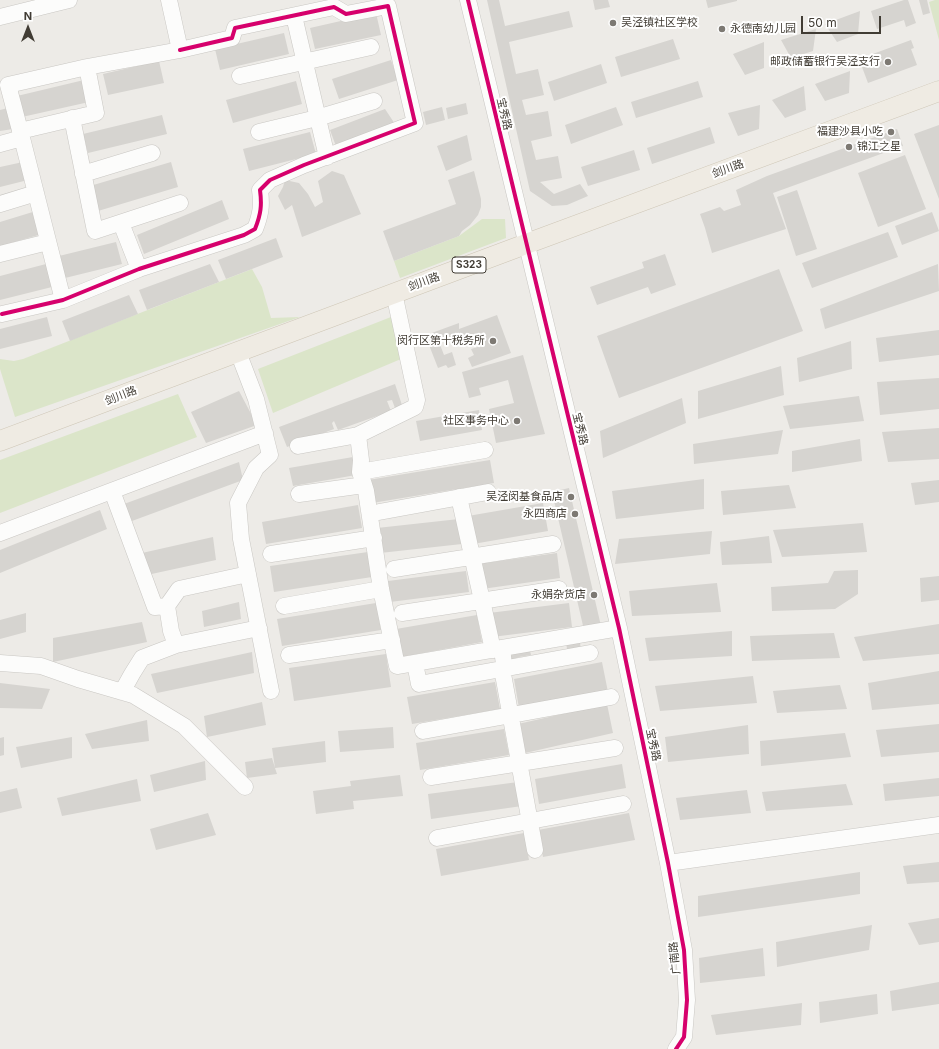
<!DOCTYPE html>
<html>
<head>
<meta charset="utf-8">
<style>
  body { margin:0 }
  #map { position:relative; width:939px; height:1049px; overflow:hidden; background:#edebe7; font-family:Inter,sans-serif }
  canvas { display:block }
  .north { position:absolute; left:8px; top:8px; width:40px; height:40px; -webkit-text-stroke:3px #fff; paint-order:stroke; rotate:0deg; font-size:11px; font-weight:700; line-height:16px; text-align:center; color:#413c34 }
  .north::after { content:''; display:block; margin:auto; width:14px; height:18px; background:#413c34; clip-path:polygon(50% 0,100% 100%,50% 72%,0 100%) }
  .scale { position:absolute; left:801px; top:16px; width:80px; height:18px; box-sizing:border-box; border:2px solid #413c34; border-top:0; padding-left:5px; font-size:12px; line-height:14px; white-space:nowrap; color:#413c34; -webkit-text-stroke:3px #fff; paint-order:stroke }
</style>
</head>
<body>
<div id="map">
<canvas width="939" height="1049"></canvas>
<div class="north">N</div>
<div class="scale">50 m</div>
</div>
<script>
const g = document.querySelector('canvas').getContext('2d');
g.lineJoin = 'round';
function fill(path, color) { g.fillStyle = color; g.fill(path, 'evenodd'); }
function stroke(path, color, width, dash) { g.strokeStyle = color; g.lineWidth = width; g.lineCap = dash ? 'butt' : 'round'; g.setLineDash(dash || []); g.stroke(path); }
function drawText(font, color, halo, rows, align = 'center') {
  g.font = font + ' Inter,"Noto Sans SC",sans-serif'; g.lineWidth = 4; g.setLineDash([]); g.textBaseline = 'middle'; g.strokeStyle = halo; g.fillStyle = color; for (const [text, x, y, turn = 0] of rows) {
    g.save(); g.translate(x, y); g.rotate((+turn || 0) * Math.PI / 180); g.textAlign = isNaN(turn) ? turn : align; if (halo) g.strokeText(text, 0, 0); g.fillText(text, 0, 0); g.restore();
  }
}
fill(new Path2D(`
  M 935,0 L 939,0 L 939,40 L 929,2 Z
  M 482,219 L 505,219 L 506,238 L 400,278 L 394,261 L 459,236 Z
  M 252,269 L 262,287 L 271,318 L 300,317 L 15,417 L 0,369 L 0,359 L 14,361 L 23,359 Z
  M 391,317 L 401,359 L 273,413 L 258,369 Z
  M 178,394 L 197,437 L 0,513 L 0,460 Z`), '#dbe5c9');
fill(new Path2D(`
  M 487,0 L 499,0 L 505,26 L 569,11 L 573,27 L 509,42 L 516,74 L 538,69 L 544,95 L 522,100 L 526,115 L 548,111 L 552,136 L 531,141 L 536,160 L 558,156 L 562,178 L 540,182 L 554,194 L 580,184 L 588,196 L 567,205 L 552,206 L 530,191 Z
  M 593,0 L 608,0 L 610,7 L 595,10 Z
  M 706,0 L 737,0 L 737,1 L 708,8 Z
  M 904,0 L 908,0 L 916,23 L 906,27 L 904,20 L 877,29 L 871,11 Z
  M 919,0 L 927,0 L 930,13 L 923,15 Z
  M 860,11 L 858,34 L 837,42 L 825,24 Z
  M 376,13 L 381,35 L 315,49 L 310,28 Z
  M 816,29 L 813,51 L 791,58 L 781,40 Z
  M 284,33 L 289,54 L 220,70 L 215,49 Z
  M 673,39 L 680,59 L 621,77 L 615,57 Z
  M 911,40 L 914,48 L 911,49 L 917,65 L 868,83 L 859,59 Z
  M 764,42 L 764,68 L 745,75 L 733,54 Z
  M 391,60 L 398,80 L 339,99 L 332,79 Z
  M 159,61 L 164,83 L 108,95 L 103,74 Z
  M 601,64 L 607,83 L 554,101 L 548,82 Z
  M 850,71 L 849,93 L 825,101 L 815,84 Z
  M 84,80 L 89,102 L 22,117 L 17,96 Z
  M 296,81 L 302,104 L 233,123 L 226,100 Z
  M 698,81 L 703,97 L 636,118 L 631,102 Z
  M 804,86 L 806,110 L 785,118 L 772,100 Z
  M 466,103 L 468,114 L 448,119 L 446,108 Z
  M 760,105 L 759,129 L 738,136 L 728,113 Z
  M 442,107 L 445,120 L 426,125 L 423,112 Z
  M 616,107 L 623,125 L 571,144 L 565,125 Z
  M 8,108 L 13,129 L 0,131 L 0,110 Z
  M 385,109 L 397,127 L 337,149 L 330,130 Z
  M 162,115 L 167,134 L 88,153 L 83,134 Z
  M 939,125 L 939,199 L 914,134 Z
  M 710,127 L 715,143 L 652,164 L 647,148 Z
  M 897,129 L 903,146 L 773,193 L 786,229 L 712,253 L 705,228 L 700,214 L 720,207 L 724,211 L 741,205 L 736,190 L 767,176 Z
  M 310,132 L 316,154 L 249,171 L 243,149 Z
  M 467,135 L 472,160 L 446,171 L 437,146 Z
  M 634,150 L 640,170 L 588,186 L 581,167 Z
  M 905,155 L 926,209 L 878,227 L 858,173 Z
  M 23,162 L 28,180 L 0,187 L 0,167 Z
  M 171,162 L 178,187 L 98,211 L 90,186 Z
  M 332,171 L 344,175 L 361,214 L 302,237 L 292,205 L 285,210 L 278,196 L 283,187 L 285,180 L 299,183 L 308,194 L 315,207 L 323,202 L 318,181 Z
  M 474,171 L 481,199 L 481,207 L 478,215 L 470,225 L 462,231 L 459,236 L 394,261 L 383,231 L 456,204 L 448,180 Z
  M 797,190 L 817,249 L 796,256 L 777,197 Z
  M 222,200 L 229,219 L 144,254 L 137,235 Z
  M 36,211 L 42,234 L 0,246 L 0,222 Z
  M 932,212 L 939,231 L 902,245 L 895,226 Z
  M 888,232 L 898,257 L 812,288 L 802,263 Z
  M 276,238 L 283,257 L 226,279 L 218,260 Z
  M 116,242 L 122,264 L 65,278 L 59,256 Z
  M 665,254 L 676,285 L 651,294 L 648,287 L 597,305 L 590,287 L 644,268 L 642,262 Z
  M 46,264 L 52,287 L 0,300 L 0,276 Z
  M 210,264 L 219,282 L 147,310 L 139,290 Z
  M 938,264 L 939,291 L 825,329 L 820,309 Z
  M 779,269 L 803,331 L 619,398 L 597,336 Z
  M 129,295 L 138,314 L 70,341 L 62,321 Z
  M 497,315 L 511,353 L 472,367 L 468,358 L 474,355 L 471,349 L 481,346 L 477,334 L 462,339 L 460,334 L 439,342 L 444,355 L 452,352 L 456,365 L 448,368 L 446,365 L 438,368 L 429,345 L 432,343 L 429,334 L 459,323 L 459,329 Z
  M 47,317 L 52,336 L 0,349 L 0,329 Z
  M 939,330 L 939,355 L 879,362 L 876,338 Z
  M 851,341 L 852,369 L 799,382 L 797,358 Z
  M 523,355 L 545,434 L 496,443 L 489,409 L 514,403 L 508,380 L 479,388 L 481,395 L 469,398 L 462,372 Z
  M 781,366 L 784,395 L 698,419 L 698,391 Z
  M 939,378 L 939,409 L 880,415 L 877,382 Z
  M 395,384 L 402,405 L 395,408 L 392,400 L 387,401 L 391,411 L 338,430 L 334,421 L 332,423 L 334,429 L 287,447 L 279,427 Z
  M 239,391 L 257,425 L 206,443 L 191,412 Z
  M 859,396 L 864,421 L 790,429 L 783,406 Z
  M 682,398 L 686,423 L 603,458 L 600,431 Z
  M 479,410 L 482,430 L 420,441 L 416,421 Z
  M 939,428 L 939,459 L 888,462 L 882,432 Z
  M 783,430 L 778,454 L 694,464 L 693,444 Z
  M 860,439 L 862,461 L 792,472 L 792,451 Z
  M 353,457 L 356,475 L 293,486 L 289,468 Z
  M 490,460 L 494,483 L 372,503 L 368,480 Z
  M 239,462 L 243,480 L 132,521 L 124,504 Z
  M 704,479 L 704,509 L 616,519 L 612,491 Z
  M 939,480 L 939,502 L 915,505 L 911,483 Z
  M 789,485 L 796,508 L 723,515 L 721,491 Z
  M 569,488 L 601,626 L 584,630 L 552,492 Z
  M 543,503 L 548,531 L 473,544 L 468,516 Z
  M 358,505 L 362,528 L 266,544 L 262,522 Z
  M 100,510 L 107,529 L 0,573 L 0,550 Z
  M 459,519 L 462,544 L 380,553 L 377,528 Z
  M 863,523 L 867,552 L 782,557 L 773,530 Z
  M 712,531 L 710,554 L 615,564 L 619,539 Z
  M 769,536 L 772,563 L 722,565 L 720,542 Z
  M 213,537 L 216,560 L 147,575 L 142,553 Z
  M 368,552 L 372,577 L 274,592 L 270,566 Z
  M 557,553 L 560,578 L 482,589 L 478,564 Z
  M 858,570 L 858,594 L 835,609 L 772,611 L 771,587 L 828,583 L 834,571 Z
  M 466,571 L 469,592 L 390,602 L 388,581 Z
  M 939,576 L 939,600 L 921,602 L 920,578 Z
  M 717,583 L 721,612 L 632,616 L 629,591 Z
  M 239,602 L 241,619 L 204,627 L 202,611 Z
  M 376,603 L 381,630 L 282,646 L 277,619 Z
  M 569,603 L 572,627 L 492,637 L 489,613 Z
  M 26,613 L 26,632 L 0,639 L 0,620 Z
  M 477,615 L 482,642 L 401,657 L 396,629 Z
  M 142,622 L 147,642 L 53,662 L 53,638 Z
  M 939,624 L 939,654 L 863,661 L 854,637 Z
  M 732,631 L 732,656 L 649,661 L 645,638 Z
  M 834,633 L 840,658 L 752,661 L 750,636 Z
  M 580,642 L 581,652 L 568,654 L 566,643 Z
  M 530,650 L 531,655 L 519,657 L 514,659 L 511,664 L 511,656 L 514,652 Z
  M 252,652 L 254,673 L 157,693 L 151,674 Z
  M 386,654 L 391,687 L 294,701 L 289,668 Z
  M 602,662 L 608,692 L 519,708 L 514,679 Z
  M 939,671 L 939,704 L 872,710 L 868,683 Z
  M 753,676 L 757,703 L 660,711 L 655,686 Z
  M 495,682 L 500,709 L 412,724 L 407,697 Z
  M 0,683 L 50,689 L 42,709 L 0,708 Z
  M 840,685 L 847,709 L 777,713 L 773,691 Z
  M 262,702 L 266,725 L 207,737 L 204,716 Z
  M 607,704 L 613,733 L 525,753 L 518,724 Z
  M 147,720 L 149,741 L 92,749 L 85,734 Z
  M 939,724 L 939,752 L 881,757 L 876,730 Z
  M 748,725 L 749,754 L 668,762 L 665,737 Z
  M 393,727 L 394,748 L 340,752 L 338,731 Z
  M 504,729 L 509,755 L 420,770 L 416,743 Z
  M 845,733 L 851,757 L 761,766 L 760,741 Z
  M 4,737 L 4,755 L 0,756 L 0,738 Z
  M 72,737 L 72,758 L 21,768 L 16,747 Z
  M 325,741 L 326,762 L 275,768 L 277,774 L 247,778 L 245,762 L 272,758 L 275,768 L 272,748 Z
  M 205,761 L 206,780 L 154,792 L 150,775 Z
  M 622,764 L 626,788 L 539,804 L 535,779 Z
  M 400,775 L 403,796 L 353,801 L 354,809 L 316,814 L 313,791 L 351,786 L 350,781 Z
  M 939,778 L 939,796 L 885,801 L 883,784 Z
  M 137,779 L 141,801 L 62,816 L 57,798 Z
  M 518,782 L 522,806 L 431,819 L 428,794 Z
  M 846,784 L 853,805 L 766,811 L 762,792 Z
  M 17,788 L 22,808 L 0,813 L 0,792 Z
  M 747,790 L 751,813 L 680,820 L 676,798 Z
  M 208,813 L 216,835 L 156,850 L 150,829 Z
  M 629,813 L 635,840 L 543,857 L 538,830 Z
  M 524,833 L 529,860 L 441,876 L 436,849 Z
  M 939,862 L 939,882 L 907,884 L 903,866 Z
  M 860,872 L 860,894 L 698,917 L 698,896 Z
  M 939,918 L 939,942 L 919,945 L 908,923 Z
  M 872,925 L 869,950 L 777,967 L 776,942 Z
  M 763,948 L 765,976 L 700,983 L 699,958 Z
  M 939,982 L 939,1004 L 892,1011 L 890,991 Z
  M 877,994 L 878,1014 L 820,1023 L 819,1002 Z
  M 802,1003 L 801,1025 L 716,1035 L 711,1015 Z`), '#d6d4d0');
const minor = new Path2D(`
  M 468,0 L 619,628 L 668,863 L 684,950 L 687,1000 L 684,1037 L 676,1049
  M 294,16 L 327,157
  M 0,17 L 69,0
  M 240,76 L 371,47
  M 72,118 L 95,231 L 180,203
  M 20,131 L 96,113 L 87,67 L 180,50 L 169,0
  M 259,132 L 317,118 L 374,101
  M 22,138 L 63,300
  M 0,144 L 22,138 L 8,85 L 87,67
  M 83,174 L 152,153
  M 0,204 L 36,193
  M 121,223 L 139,269
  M 0,254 L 48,242
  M 394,293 L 417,400 L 415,407 L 358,435 L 361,460 L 360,472 L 366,491 L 381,589 L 397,666 L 619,628
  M 2,314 L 63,300 L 139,269 L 244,235 L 255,229 C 261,214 262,205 260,190 L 270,180 L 304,165 L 415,123 L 388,6 L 346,14 L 334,7 L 235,28 L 232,38 L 180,50
  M 238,352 L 256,399 L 270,455 L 256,468 L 238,503 L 241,539 L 271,691
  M 298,446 L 358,435
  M 360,472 L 485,450
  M 112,491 L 155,607 L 167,606
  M 299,494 L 364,485
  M 459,497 L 493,650
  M 379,512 L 488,492
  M 0,533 L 265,433
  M 271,554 L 374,538
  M 394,569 L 553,544
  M 284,606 L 381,589
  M 402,613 L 559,589
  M 176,645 L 259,628
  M 502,648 L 504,665 L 503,674 L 535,850
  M 289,655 L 392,640
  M 0,663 L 41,666 L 78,679 L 133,695 L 184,726 L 245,787
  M 415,663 L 419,684 L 590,653
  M 122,692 L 132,674 L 142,658 L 176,645 L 171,631 L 167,606 L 179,589 L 248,574
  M 423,731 L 611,697
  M 431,777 L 615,748
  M 437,838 L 623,804
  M 668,863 L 939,825`);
const major = new Path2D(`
  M 0,441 L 526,244 L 939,91`);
stroke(minor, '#c9c7c3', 17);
stroke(major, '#cec6b6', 21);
stroke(minor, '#fcfcfb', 16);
stroke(major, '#efebe3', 20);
stroke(new Path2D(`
  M 468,0 L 619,628 L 668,863 L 684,950 L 687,1000 L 684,1037 L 676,1049
  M 2,314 L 63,300 L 139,269 L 244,235 L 255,229 C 261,214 262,205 260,190 L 270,180 L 304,165 L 415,123 L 388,6 L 346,14 L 334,7 L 235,28 L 232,38 L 180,50`), '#d6006c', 4);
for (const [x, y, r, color] of [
  [613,23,4,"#7d7973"],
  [722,29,4,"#7d7973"],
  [888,62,4,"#7d7973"],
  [891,132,4,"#7d7973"],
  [849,147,4,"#7d7973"],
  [493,341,4,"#7d7973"],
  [517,421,4,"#7d7973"],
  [571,497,4,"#7d7973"],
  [575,514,4,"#7d7973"],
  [594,595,4,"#7d7973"]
]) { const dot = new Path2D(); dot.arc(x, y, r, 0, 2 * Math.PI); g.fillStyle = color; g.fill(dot); stroke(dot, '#fff', 1.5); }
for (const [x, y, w] of [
  [469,265,34]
]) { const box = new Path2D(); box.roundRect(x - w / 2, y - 8, w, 16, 3); g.fillStyle = '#fff'; g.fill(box); stroke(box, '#413c34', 1); }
drawText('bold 10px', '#413c34', null, [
  ["S323",469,265]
]);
drawText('11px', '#413c34', '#fff', [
  ["吴泾镇社区学校",621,23,"left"],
  ["永德南幼儿园",730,29,"left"],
  ["邮政储蓄银行吴泾支行",880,62],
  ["福建沙县小吃",883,132],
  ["锦江之星",857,147,"left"],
  ["闵行区第十税务所",485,341],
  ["社区事务中心",509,421],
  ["吴泾闵基食品店",563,497],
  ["永四商店",567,514],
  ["永娟杂货店",586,595]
], 'right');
drawText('11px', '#413c34', '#fff', [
  ["宝秀路",504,114,77],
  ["剑川路",728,169,-20],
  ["剑川路",424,282,-20],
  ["剑川路",121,396,-21],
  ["宝秀路",580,429,76],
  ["宝秀路",653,745,78],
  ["广南路",675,958,-96]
]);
</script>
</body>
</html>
